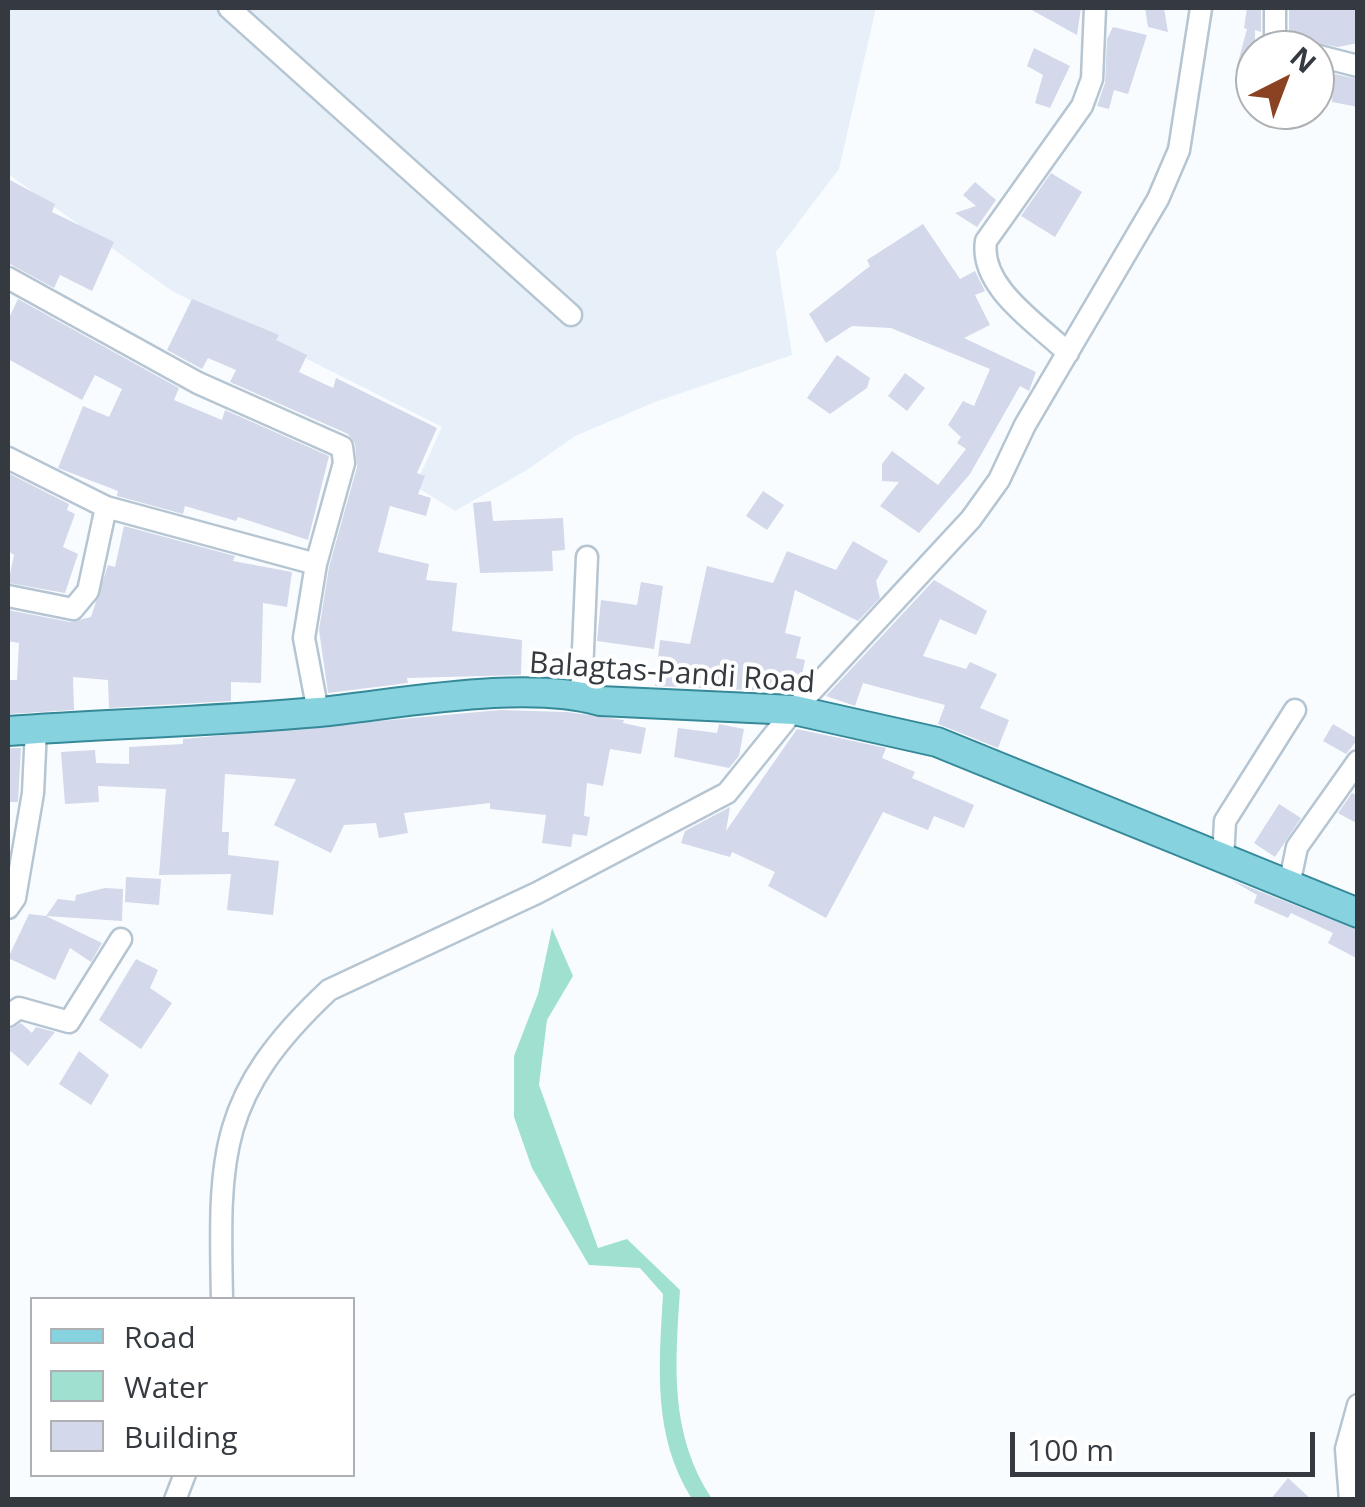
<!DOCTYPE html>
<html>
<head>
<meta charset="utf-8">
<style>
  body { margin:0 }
  #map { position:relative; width:1365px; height:1507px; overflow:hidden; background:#f9fcff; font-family:"Open Sans",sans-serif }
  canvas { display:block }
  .frame { position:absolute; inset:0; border:10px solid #343a40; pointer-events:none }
  .legend { position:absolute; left:30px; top:1297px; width:325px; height:180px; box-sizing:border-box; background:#fff; border:2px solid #aeb0b3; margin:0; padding:12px 18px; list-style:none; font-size:30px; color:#343a40 }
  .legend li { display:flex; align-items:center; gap:20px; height:50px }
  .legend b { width:50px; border:2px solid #aeb0b3 }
  .north { position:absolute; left:1235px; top:30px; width:100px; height:100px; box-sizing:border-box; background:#fff; border:2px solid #aeb0b3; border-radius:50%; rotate:42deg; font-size:28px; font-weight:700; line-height:40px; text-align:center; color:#343a40 }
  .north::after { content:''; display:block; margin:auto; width:35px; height:45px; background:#8a4222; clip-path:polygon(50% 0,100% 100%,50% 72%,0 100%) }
  .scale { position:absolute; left:1010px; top:1432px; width:305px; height:45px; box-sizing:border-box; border:5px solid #343a40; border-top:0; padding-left:12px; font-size:30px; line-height:35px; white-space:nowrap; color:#343a40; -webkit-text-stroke:8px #fff; paint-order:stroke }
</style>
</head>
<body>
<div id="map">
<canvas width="1365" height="1507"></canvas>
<div class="frame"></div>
<ul class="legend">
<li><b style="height:12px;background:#86d2de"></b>Road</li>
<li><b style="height:28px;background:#9fe0d1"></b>Water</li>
<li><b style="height:28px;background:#d3d8ea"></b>Building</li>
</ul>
<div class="north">N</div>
<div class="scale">100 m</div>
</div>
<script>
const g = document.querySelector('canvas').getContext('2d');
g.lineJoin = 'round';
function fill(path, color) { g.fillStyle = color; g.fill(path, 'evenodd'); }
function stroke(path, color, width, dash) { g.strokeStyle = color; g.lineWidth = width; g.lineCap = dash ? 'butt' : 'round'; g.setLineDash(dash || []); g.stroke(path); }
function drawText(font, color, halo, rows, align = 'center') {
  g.font = font + ' "Open Sans",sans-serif'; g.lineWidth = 8; g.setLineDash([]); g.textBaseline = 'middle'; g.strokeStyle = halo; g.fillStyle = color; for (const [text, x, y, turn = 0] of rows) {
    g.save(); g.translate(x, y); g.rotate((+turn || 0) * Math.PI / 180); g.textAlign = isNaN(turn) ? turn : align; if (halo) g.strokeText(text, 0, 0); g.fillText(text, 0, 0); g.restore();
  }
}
fill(new Path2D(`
  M 8,8 L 876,8 L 839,169 L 776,252 L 792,355 L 655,402 L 575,436 L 527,470 L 455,511 L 415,486 L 442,427 L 172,291 L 8,174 Z`), '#e7f0f8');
fill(new Path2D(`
  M 552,928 L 573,976 L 547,1020 L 539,1085 L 598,1248 L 627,1239 L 680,1290 C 675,1365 669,1434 712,1499 L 692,1499 C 652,1436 659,1366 663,1294 L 640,1268 L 589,1265 L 532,1168 L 514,1117 L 514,1056 L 538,994 Z`), '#9fe0d1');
fill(new Path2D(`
  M 1028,8 L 1081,8 L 1077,35 Z
  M 1145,8 L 1164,8 L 1168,32 L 1148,27 Z
  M 1247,8 L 1261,8 L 1261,32 L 1255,30 L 1255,71 L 1237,66 L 1247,29 L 1244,28 Z
  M 1289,8 L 1358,8 L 1358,43 L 1338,47 L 1301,40 L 1289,32 Z
  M 1113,27 L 1147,35 L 1128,94 L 1114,90 L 1109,109 L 1097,106 L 1105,83 L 1107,39 Z
  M 1034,48 L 1070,66 L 1050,108 L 1035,103 L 1043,75 L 1027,66 Z
  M 1334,74 L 1358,79 L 1358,107 L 1332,102 Z
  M 1051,173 L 1082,192 L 1055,237 L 1021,216 Z
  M 8,179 L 55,204 L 52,212 L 114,242 L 92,291 L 60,275 L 54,288 L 8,263 Z
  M 975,182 L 996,200 L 977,227 L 955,213 L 976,206 L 963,195 Z
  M 923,224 L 960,279 L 975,271 L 985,291 L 975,295 L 990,325 L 964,338 L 1036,372 L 1029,391 L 1020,386 L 970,474 L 919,533 L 880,506 L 899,482 L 882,481 L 882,464 L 892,451 L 938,485 L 966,449 L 957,443 L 961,437 L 948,425 L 963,401 L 974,406 L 990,369 L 891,328 L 852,326 L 826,343 L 809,314 L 870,266 L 867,260 Z
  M 18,299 L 179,388 L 174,400 L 222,420 L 225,410 L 329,456 L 308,540 L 238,517 L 236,521 L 185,506 L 183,514 L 117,496 L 118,491 L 58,468 L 83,406 L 109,417 L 122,389 L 95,375 L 82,400 L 8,359 L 8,320 Z
  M 192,299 L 279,335 L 276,340 L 307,355 L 299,372 L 333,388 L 336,378 L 437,428 L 417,473 L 425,476 L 418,494 L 431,498 L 426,516 L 390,506 L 378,552 L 429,564 L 426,580 L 457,583 L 452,631 L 522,640 L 521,675 L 407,678 L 408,683 L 328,693 L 319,630 L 329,567 L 357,467 L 355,444 L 348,434 L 230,382 L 236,370 L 208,358 L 202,369 L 167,350 Z
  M 837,355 L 870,378 L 867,388 L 830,414 L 807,398 Z
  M 905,373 L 925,388 L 907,411 L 888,396 Z
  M 8,473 L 69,504 L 67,510 L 75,514 L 63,547 L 78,554 L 65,593 L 8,583 L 14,555 L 8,551 Z
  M 763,491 L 784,505 L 767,530 L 746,516 Z
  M 491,501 L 493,521 L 563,518 L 565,550 L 552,551 L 553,571 L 480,573 L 473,503 Z
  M 124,526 L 235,556 L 233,561 L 292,572 L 287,607 L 263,603 L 261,683 L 231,682 L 231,701 L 109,708 L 108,680 L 73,677 L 74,710 L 8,714 L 8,680 L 17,680 L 19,643 L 8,641 L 8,610 L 70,622 L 91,617 L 108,565 L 115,567 Z
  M 853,541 L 888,561 L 876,581 L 880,598 L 858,621 L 795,590 L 785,633 L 801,637 L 796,658 L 805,660 L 800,684 L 792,692 L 655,686 L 660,640 L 690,644 L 707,566 L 773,583 L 787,551 L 836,570 Z
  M 934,580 L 987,611 L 976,635 L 940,619 L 923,656 L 966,669 L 970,662 L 997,674 L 980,708 L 1009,720 L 998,748 L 938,724 L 945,705 L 863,683 L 855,706 L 826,696 Z
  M 641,582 L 663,586 L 654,649 L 597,641 L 601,600 L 637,605 Z
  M 500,710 L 567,712 L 624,720 L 623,723 L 646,728 L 641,754 L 610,749 L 603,786 L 587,783 L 584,816 L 590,817 L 587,836 L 573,834 L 571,847 L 542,843 L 546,815 L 490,809 L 490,803 L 404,813 L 408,833 L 379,838 L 376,823 L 344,825 L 331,853 L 274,825 L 296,779 L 225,774 L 222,832 L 229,832 L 228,855 L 279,861 L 273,915 L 227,910 L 231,874 L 159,875 L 166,789 L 98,786 L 99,802 L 65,804 L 61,752 L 95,750 L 96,763 L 129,764 L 129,747 L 183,744 L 183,739 Z
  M 719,724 L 744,729 L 739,756 L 729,768 L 674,757 L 678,728 L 717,733 Z
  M 1333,724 L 1358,739 L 1346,754 L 1323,741 Z
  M 797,729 L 886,748 L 882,758 L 915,772 L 912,778 L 974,805 L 964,828 L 934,816 L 928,830 L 883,812 L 826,918 L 768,886 L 775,872 L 732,852 L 730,857 L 681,843 L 685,831 L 730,807 L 726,831 Z
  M 8,748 L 21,748 L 18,802 L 8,802 Z
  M 1352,793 L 1358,796 L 1358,824 L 1338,813 Z
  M 1279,804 L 1301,818 L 1275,857 L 1254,843 Z
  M 126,877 L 161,879 L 159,905 L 125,902 Z
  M 1231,880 L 1358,930 L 1358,959 L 1328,943 L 1333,933 L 1291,913 L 1288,918 L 1254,903 L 1257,895 Z
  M 105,888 L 123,889 L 122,921 L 46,916 L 102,943 L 91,962 L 70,948 L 55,980 L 8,958 L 29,914 L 46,916 L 58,899 L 75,901 L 76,895 Z
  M 136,959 L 158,970 L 150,988 L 172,1003 L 141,1049 L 99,1020 Z
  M 21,1023 L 32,1033 L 36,1027 L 55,1032 L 28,1066 L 8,1049 L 8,1030 Z
  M 79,1051 L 109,1075 L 91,1105 L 59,1084 Z
  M 1288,1478 L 1312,1500 L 1270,1500 Z`), '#d3d8ea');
const minor = new Path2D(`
  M 229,8 L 571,315
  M 1275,8 L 1275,40 L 1292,50
  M 1315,55 L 1358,66
  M 8,278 L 198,383 L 342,447 L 344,463 L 316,564 L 304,638 L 318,712
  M 1068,353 C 1037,323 979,287 986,241 L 1082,106 L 1092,79 L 1095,8
  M 8,458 L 106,507 L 316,564
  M 8,596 L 73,609 L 88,591 L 106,507
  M 581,696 L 587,557
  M 1223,859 L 1225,821 L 1295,710
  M 1289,885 L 1297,847 L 1358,761
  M 8,908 L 15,898 L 33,793 L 36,729
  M 8,1016 L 19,1008 L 69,1022 L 121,939
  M 222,1300 C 219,1155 217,1095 329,990 L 537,893 L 727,793 L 794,710 L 971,519 L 999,480 L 1025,425 L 1158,199 L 1179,150 L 1201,8
  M 175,1500 L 185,1474
  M 1350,1500 L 1346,1449 L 1358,1405`);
const major = new Path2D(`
  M 8,731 C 111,724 216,721 319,712 C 398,704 525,679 600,701 L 794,710 L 937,742 L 1358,913`);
stroke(minor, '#b5c5d2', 25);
stroke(major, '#358998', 32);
stroke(minor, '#fff', 20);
stroke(major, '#86d2de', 28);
drawText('30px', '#343a40', '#fff', [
  ["Balagtas-Pandi Road",672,674,4]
]);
</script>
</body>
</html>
